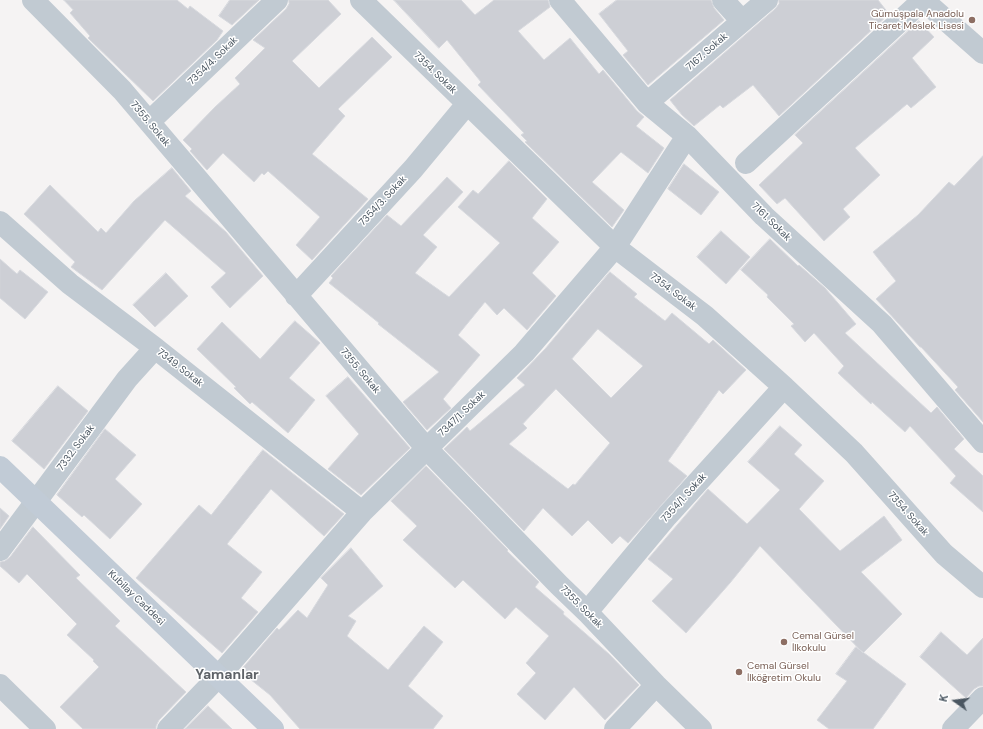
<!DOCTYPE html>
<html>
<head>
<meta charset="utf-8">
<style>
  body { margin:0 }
  #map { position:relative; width:983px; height:729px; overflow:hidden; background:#f5f3f3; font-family:"DM Sans",sans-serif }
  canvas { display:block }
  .north { position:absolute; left:935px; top:681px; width:40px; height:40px; -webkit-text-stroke:3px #fff; paint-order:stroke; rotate:284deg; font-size:11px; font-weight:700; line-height:16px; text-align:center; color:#4a5661 }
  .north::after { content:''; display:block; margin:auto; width:14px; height:18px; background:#4a5661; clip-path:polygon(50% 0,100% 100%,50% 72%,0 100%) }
</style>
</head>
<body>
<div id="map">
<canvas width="983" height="729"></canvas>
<div class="north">K</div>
</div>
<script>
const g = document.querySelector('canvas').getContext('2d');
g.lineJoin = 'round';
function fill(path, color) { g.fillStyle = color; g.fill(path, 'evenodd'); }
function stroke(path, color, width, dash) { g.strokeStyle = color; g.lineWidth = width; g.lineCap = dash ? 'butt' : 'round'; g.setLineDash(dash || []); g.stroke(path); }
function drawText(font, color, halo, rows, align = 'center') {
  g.font = font + ' "DM Sans",sans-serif'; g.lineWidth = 3; g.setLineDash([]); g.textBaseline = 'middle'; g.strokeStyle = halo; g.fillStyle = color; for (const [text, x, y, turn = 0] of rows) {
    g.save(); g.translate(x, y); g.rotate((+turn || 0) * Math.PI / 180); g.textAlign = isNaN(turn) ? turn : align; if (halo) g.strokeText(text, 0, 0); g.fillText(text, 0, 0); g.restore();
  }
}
const building = new Path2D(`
  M 64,0 L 177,0 L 188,9 L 190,6 L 223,31 L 217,40 L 153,101 L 88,38 L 90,36 L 70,13 L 73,10 Z
  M 230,0 L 259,0 L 232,25 L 219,16 Z
  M 289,0 L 328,0 L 341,14 L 292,61 L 319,88 L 372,37 L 392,57 L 338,109 L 345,116 L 312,154 L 368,199 L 312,260 L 296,245 L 320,217 L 268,171 L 264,175 L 262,173 L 254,182 L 223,153 L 207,170 L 190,151 L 192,149 L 183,140 L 215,107 L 240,84 L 235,78 L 265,48 L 253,40 L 286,9 L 289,4 Z
  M 394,0 L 461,0 L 475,15 L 494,0 L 548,0 L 550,7 L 518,31 L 544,60 L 570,38 L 599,74 L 603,70 L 637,111 L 644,117 L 636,126 L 664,148 L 648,173 L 621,152 L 592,182 L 624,210 L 612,227 L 525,142 L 527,141 L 521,135 L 524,133 L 478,85 L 481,82 L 447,40 L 439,48 Z
  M 617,0 L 711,0 L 714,8 L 724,20 L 648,85 L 623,55 L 628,51 L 599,14 Z
  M 779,0 L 878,0 L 889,14 L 779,116 L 753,85 L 723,108 L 720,105 L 694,126 L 682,115 L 670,100 L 775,9 L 779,4 Z
  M 919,21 L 934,37 L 912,58 L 936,87 L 911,108 L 907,104 L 855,148 L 880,175 L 843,209 L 850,217 L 824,241 L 785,198 L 777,204 L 759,185 L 803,143 L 795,135 Z
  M 983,156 L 983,422 L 955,390 L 958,387 L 921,347 L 920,347 L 876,299 L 896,281 L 873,252 L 918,215 L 949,182 L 954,186 Z
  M 509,161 L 547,199 L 532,218 L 559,242 L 532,273 L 556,296 L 527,330 L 504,308 L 497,315 L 485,302 L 458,335 L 480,355 L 443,399 L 451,408 L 427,430 L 403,402 L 439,372 L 378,324 L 379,323 L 329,283 L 333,278 L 331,276 L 387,215 L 401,226 L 447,177 L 463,192 L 423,235 L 437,247 L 415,273 L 449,297 L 500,243 L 458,207 L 473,190 L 478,194 Z
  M 684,164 L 719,192 L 701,215 L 668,189 Z
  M 172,168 L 191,191 L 185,196 L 226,232 L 263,276 L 230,308 L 211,287 L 226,273 L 165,220 L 102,290 L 71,267 L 75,262 L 24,214 L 50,185 L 98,232 L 101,228 L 106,233 L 134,201 Z
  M 721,231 L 750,257 L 726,284 L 697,257 Z
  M 770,239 L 798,266 L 799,265 L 825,288 L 856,324 L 845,333 L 931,413 L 937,407 L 964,439 L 954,449 L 983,476 L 983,512 L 950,483 L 956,476 L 910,426 L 905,432 L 872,402 L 871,404 L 838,373 L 844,366 L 814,333 L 805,342 L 791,326 L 794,324 L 767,297 L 768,295 L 741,270 Z
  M 0,259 L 17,274 L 20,270 L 48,292 L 25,319 L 0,298 Z
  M 610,272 L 637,294 L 634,297 L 665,321 L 672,313 L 709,344 L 713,340 L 746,370 L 723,394 L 719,390 L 668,461 L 687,476 L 628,543 L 620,536 L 612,544 L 588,520 L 572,536 L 543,508 L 524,531 L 444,449 L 467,427 L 470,431 L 525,385 L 517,378 L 545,349 ZM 598,329 L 643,366 L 611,398 L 572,359 ZM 556,389 L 610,443 L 575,485 L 573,484 L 568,489 L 509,444 L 527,428 L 523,424 Z
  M 166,273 L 188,296 L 155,327 L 133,305 Z
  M 295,321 L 320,343 L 289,378 L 315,400 L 288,433 L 252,402 L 250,404 L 234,388 L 236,387 L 197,349 L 222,322 L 260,359 Z
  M 348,377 L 410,448 L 361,495 L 328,469 L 359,434 L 326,396 Z
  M 58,386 L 88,411 L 44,469 L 12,441 Z
  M 780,426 L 802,445 L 794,454 L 824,481 L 799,509 L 840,551 L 884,516 L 902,540 L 861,572 L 902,614 L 863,653 L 760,546 L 730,583 L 686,633 L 652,601 L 673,579 L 648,559 L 708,489 L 747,524 L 780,490 L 748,462 Z
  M 105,429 L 136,455 L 115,479 L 142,504 L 110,539 L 84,515 L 82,517 L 57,495 Z
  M 263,450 L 344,514 L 324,536 L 271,489 L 227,544 L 262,572 L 241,598 L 258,612 L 222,653 L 136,578 L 199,505 L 211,515 Z
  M 426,466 L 508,550 L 507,551 L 539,582 L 535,587 L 564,612 L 563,614 L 609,654 L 639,685 L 605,720 L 574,687 L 545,720 L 517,694 L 536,673 L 526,663 L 549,636 L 516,607 L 505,619 L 463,580 L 455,588 L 403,540 L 417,526 L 391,501 Z
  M 0,508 L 9,516 L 0,529 Z
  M 33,527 L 80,575 L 76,578 L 120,621 L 115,626 L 186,692 L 159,720 L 156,726 L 156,729 L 83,729 L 60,707 L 99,667 L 93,661 L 94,660 L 67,635 L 77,624 L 27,574 L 19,583 L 0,566 L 0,562 L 5,561 L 10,557 Z
  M 351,548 L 383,586 L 348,616 L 356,621 L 347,636 L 388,670 L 424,626 L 443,642 L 408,686 L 443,716 L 433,729 L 300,729 L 270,695 L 240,671 L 277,628 L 279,630 L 298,610 L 307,618 L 328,585 L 321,578 Z
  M 941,632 L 967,655 L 983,638 L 983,686 L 979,686 L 974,689 L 966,698 L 920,657 Z
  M 856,647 L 906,684 L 873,729 L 829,729 L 817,720 L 847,681 L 836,674 Z
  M 208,706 L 232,729 L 185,729 Z`);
fill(building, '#cdcfd5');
stroke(building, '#d7d9de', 1);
stroke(new Path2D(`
  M 33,0 L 122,90 L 427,449 L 559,585 L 587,612 L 656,685 L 701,729
  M 361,0 L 615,247 L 705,316 L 784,387 L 854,453 L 944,554 L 983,587
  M 560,0 L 647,103 L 687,136 L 764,216 L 882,324 L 983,442
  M 723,0 L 742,21
  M 923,0 L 983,53
  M 647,103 L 767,0
  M 149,122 L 277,0
  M 746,163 L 923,0
  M 0,222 L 70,284 L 155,348 L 362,512
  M 296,296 L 413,169 L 467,104
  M 0,550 L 127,379 L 155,348
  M 587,612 L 667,516 L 784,387
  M 0,685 L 45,729
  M 168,729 L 218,677 L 362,512 L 524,353 L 615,247 L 687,136
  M 615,729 L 656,685
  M 953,729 L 983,698`), '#c1cad2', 22);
stroke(new Path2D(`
  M 0,467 L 273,729`), '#c1cbd6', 22);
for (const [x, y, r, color] of [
  [972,20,4,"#8d6e63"],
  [784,642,4,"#8d6e63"],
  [739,672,4,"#8d6e63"]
]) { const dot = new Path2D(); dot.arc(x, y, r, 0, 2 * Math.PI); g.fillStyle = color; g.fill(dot); stroke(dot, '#fff', 1.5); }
drawText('10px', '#785e54', '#fff', [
  ["Gümüşpala Anadolu",964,14,"right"],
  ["Ticaret Meslek Lisesi",964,26,"right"],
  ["Cemal Gürsel",792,636],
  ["İlkokulu",792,648],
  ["Cemal Gürsel",747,666],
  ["İlköğretim Okulu",747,678]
], 'left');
drawText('10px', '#4a5661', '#fff', [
  ["7167. Sokak",707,52,-41],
  ["7354/4. Sokak",213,61,-44],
  ["7354. Sokak",435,73,44],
  ["7355. Sokak",150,124,50],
  ["7354/3. Sokak",383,201,-47],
  ["7161. Sokak",771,222,44],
  ["7354. Sokak",673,292,37],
  ["7349. Sokak",180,368,38],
  ["7355. Sokak",360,371,50],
  ["7347/1. Sokak",462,414,-44],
  ["7332. Sokak",76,448,-53],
  ["7354/1. Sokak",684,498,-48],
  ["7354. Sokak",908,514,48],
  ["Kubilay Caddesi",136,598,44],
  ["7355. Sokak",581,607,45]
]);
drawText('bold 14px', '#5f6368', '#fff', [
  ["Yamanlar",227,675]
]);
</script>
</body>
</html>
